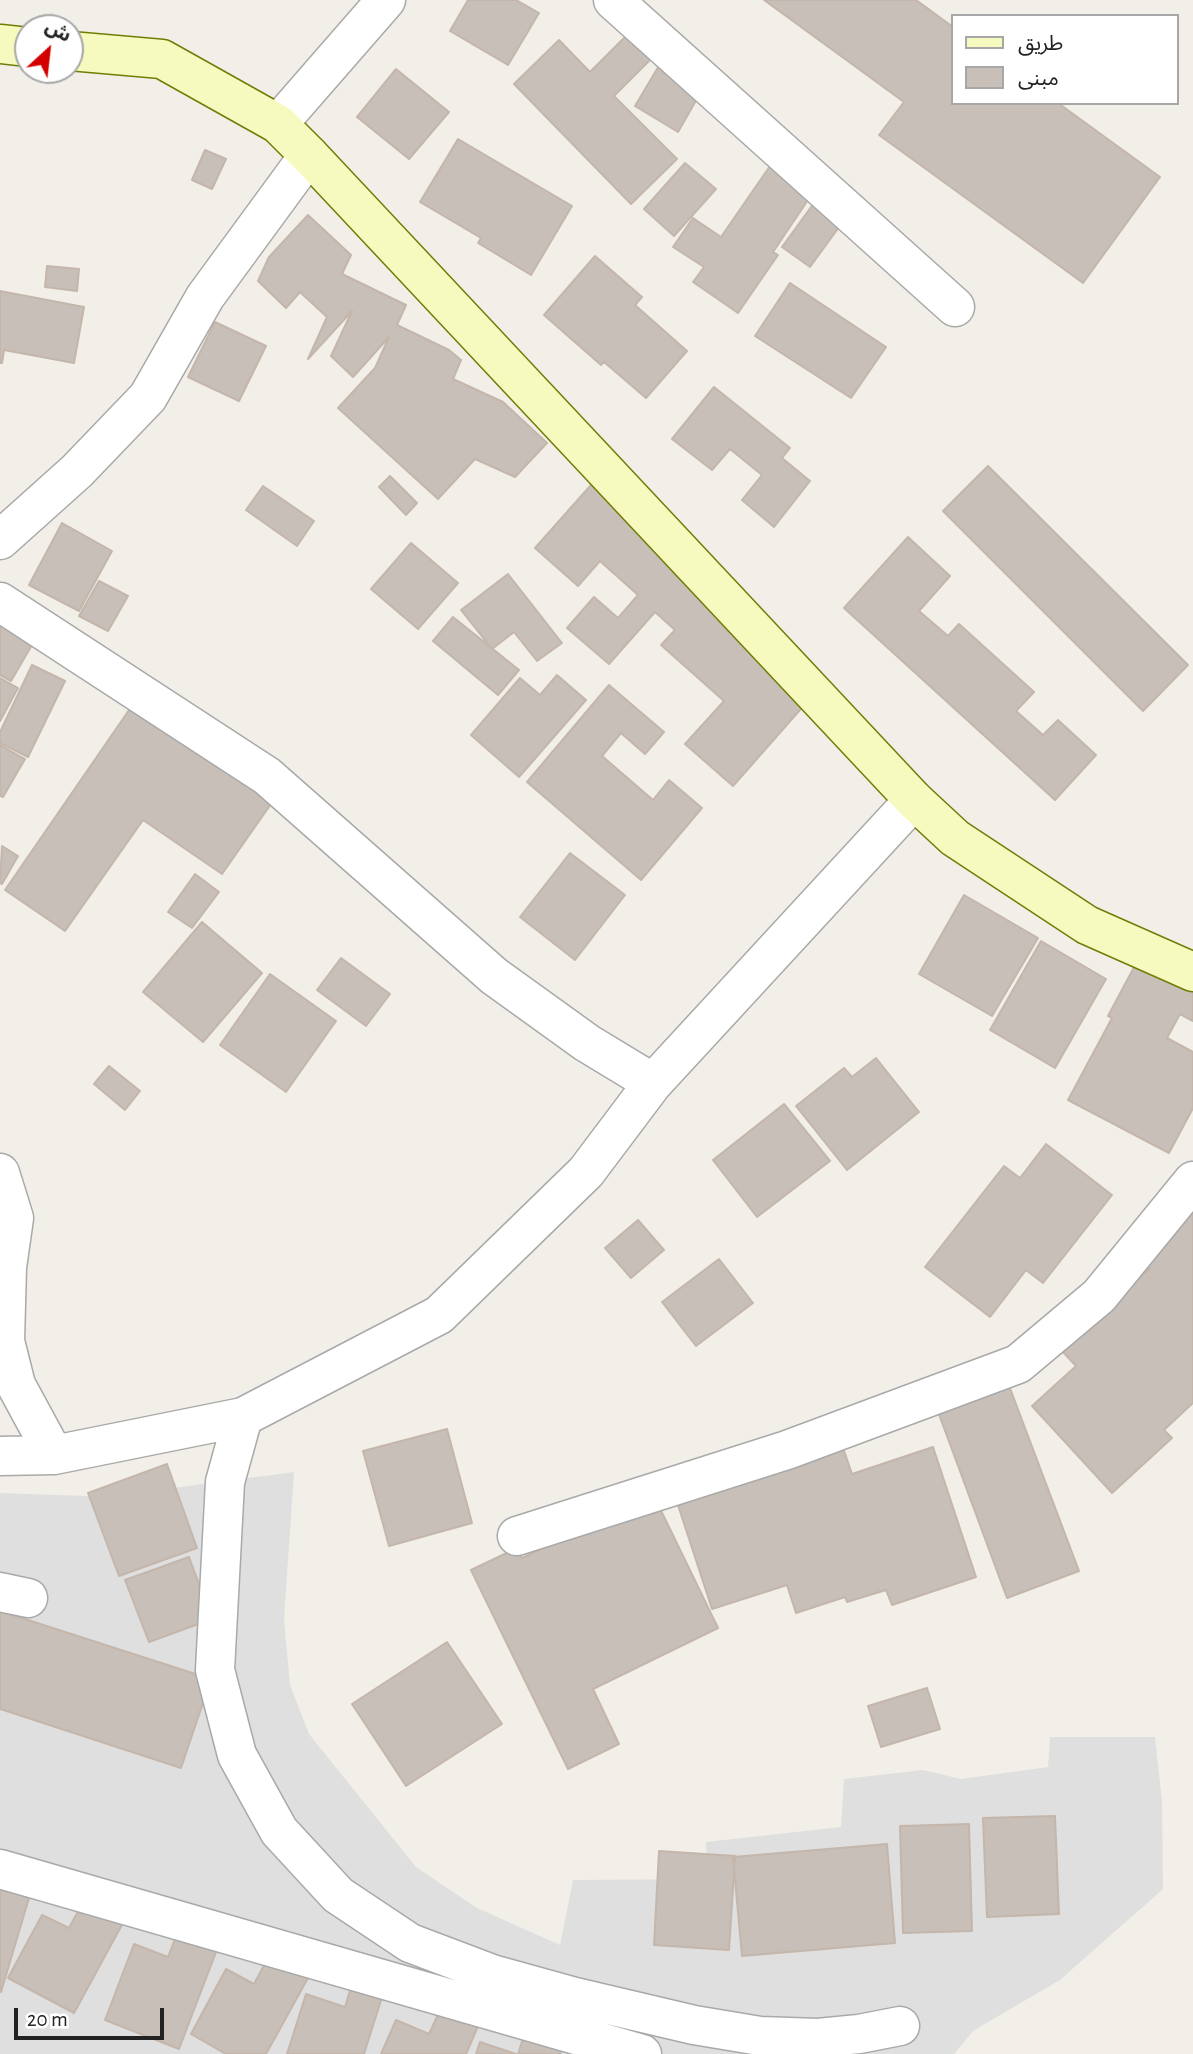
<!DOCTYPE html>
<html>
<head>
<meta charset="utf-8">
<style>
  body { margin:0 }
  #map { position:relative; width:1193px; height:2054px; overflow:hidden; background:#f2efe9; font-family:"Alegreya Sans","Noto Sans Arabic",sans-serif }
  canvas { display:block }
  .legend { position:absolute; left:951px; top:14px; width:228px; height:91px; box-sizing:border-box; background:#fff; border:2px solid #a7a7a7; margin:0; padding:9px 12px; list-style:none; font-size:21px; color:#222 }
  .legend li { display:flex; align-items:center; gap:14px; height:35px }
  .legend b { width:35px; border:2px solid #a7a7a7 }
  .north { position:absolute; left:14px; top:14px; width:70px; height:70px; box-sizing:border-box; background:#fff; border:2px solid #a7a7a7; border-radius:50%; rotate:27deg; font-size:19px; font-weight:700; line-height:28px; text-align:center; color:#222 }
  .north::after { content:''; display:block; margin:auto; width:24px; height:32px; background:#d40000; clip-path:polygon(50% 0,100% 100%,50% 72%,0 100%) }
  .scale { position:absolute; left:14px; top:2008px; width:150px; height:32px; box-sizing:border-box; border:4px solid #222; border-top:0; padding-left:9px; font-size:21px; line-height:24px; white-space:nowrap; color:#222; -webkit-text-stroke:5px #fff; paint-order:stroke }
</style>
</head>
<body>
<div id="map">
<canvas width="1193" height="2054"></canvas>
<ul class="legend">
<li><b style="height:9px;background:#f7fabf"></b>طريق</li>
<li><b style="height:19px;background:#c7bfb8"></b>مبنى</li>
</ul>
<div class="north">ش</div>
<div class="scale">20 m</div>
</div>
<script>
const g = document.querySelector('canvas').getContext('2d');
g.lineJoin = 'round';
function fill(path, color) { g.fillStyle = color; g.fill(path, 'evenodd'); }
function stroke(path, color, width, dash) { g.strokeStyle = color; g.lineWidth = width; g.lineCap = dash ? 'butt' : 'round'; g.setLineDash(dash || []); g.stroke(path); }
fill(new Path2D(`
  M 294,1472 L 284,1619 L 290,1685 L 309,1734 L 416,1867 L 477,1908 L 560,1945 L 573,1880 L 708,1879 L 706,1842 L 841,1827 L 844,1779 L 923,1770 L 961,1779 L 1048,1767 L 1050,1737 L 1155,1737 L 1162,1801 L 1163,1889 L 1060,1980 L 973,2031 L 954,2054 L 0,2054 L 0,1493 L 86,1496 L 151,1491 Z`), '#e0dfdf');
const building = new Path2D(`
  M 468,0 L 516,0 L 539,13 L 508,65 L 450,31 Z
  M 764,0 L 916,0 L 953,27 L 953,103 L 1058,103 L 1160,177 L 1083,283 L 879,135 L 904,102 Z
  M 631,31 L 655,55 L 614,96 L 677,159 L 631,204 L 514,84 L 559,40 L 590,72 Z
  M 660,64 L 702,90 L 678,132 L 635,106 Z
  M 396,69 L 449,112 L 409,159 L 357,117 Z
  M 458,139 L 572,206 L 531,275 L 478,243 L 481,238 L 420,202 Z
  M 205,150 L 226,159 L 212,189 L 192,180 Z
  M 685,163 L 716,189 L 674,236 L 644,209 Z
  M 770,166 L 812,194 L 773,252 L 778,255 L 738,313 L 693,282 L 704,267 L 673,247 L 693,218 L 721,237 Z
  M 814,203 L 842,223 L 810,267 L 782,247 Z
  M 308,215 L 351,255 L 342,274 L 406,305 L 397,325 L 449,350 L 461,360 L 453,379 L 503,402 L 547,443 L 515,477 L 475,459 L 438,499 L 338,408 L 375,368 L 389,337 L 353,377 L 331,356 L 352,311 L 308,359 L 327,317 L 300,292 L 286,308 L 258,281 L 269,257 Z
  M 595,256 L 642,297 L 635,305 L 687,351 L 646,398 L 604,362 L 601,365 L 544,315 Z
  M 47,266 L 79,269 L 77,291 L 45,287 Z
  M 790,283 L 886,347 L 851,398 L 755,336 Z
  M 0,291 L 84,307 L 74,363 L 4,350 L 2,363 L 0,363 Z
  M 215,322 L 266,346 L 239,401 L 188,377 Z
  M 714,387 L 790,448 L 782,458 L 810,481 L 774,527 L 742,500 L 762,475 L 730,449 L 712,470 L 672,439 Z
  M 988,466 L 1188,665 L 1143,711 L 943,511 Z
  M 390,476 L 417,503 L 406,515 L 379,487 Z
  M 591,485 L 647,534 L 814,694 L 733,786 L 685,744 L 724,701 L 661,645 L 675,630 L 655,612 L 609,664 L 567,628 L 594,597 L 618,618 L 638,595 L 600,561 L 578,586 L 535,548 Z
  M 263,486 L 314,521 L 297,546 L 246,510 Z
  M 62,523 L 112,551 L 79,611 L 29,585 Z
  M 908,537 L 950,576 L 919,611 L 948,636 L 959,624 L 1034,692 L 1016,711 L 1043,735 L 1058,720 L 1096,755 L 1055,800 L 844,608 Z
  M 411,543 L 458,583 L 418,629 L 371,589 Z
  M 508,574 L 562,643 L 537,661 L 514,632 L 492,649 L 461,610 Z
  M 99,581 L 128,596 L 108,631 L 79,616 Z
  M 0,611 L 39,633 L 11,681 L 0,675 Z
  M 453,617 L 519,670 L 498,695 L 433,641 Z
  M 32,665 L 65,681 L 28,757 L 0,743 L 0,732 Z
  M 557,675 L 586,700 L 519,777 L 471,735 L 520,678 L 540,695 Z
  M 0,678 L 18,688 L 0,721 Z
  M 609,685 L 664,732 L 645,754 L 621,733 L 602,756 L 653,800 L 669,780 L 702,808 L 641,880 L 527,782 Z
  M 138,697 L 278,794 L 222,874 L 143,820 L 65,931 L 5,890 Z
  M 0,745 L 25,759 L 3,797 L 0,796 Z
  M 2,846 L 18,856 L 2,884 L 0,883 Z
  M 570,853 L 625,895 L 575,960 L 520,917 Z
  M 195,874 L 219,892 L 192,928 L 168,912 Z
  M 964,895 L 1038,938 L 992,1016 L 919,974 Z
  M 202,922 L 262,973 L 203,1042 L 143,992 Z
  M 1041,941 L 1106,979 L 1055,1068 L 990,1030 Z
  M 1140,956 L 1193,985 L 1193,1021 L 1180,1014 L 1167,1038 L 1193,1052 L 1193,1108 L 1169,1153 L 1068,1100 L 1112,1018 L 1108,1016 Z
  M 341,958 L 390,994 L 366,1026 L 317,990 Z
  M 270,974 L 336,1021 L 286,1092 L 220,1045 Z
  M 876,1058 L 919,1112 L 847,1170 L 796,1106 L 844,1068 L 852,1077 Z
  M 109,1066 L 140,1091 L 125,1110 L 94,1084 Z
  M 784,1104 L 830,1161 L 757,1217 L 713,1160 Z
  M 1046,1144 L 1112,1195 L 1043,1283 L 1026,1270 L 990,1317 L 925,1267 L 1004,1166 L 1020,1178 Z
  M 1193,1207 L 1193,1403 L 1164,1430 L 1172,1438 L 1112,1493 L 1032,1406 L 1076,1366 L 1061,1350 L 1149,1269 L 1138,1257 Z
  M 638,1220 L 664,1250 L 631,1278 L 605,1248 Z
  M 719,1259 L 753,1303 L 696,1346 L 662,1302 Z
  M 1005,1375 L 1079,1571 L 1007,1598 L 934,1401 Z
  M 447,1429 L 472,1523 L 389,1546 L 363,1451 Z
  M 842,1445 L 852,1474 L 933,1447 L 976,1577 L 892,1605 L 886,1590 L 847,1602 L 845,1597 L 796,1613 L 787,1585 L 712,1609 L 675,1496 Z
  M 167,1464 L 197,1548 L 119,1576 L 88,1493 Z
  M 653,1494 L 718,1628 L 593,1689 L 619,1744 L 568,1769 L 471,1570 L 517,1548 L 522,1558 Z
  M 189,1557 L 212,1619 L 149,1642 L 125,1580 Z
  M 0,1611 L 211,1679 L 181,1768 L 0,1709 Z
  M 447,1642 L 502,1724 L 406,1786 L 352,1704 Z
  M 927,1688 L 940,1729 L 881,1747 L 868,1706 Z
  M 1055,1816 L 1059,1914 L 987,1917 L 983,1818 Z
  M 969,1824 L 972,1931 L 903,1933 L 900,1826 Z
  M 887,1844 L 895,1943 L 742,1956 L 733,1857 Z
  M 659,1851 L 735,1856 L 729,1950 L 654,1945 Z
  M 0,1878 L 32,1888 L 1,1992 L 0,1991 Z
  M 83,1902 L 123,1923 L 74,2013 L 8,1978 L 42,1915 L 69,1928 Z
  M 178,1931 L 218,1947 L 179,2049 L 105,2020 L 134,1944 L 168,1957 Z
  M 269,1956 L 308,1978 L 266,2054 L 226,2054 L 191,2034 L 226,1969 L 254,1984 Z
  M 352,1984 L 383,1994 L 364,2054 L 287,2054 L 306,1994 L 345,2007 Z
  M 441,2008 L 479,2024 L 466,2054 L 381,2054 L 396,2020 L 429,2034 Z
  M 525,2032 L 563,2045 L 560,2054 L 518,2054 Z
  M 480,2042 L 516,2054 L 476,2054 Z`);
fill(building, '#c7bfb8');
stroke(building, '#c4b6ab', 2);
const street = new Path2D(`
  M 613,0 L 955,307
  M 278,124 L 386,0
  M 0,540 L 77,471 L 148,397 L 205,297 L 309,155
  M 0,602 L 267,776 L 494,976 L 587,1043 L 653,1083
  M 0,1173 L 14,1218 L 7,1267 L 5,1341 L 16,1385 L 54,1455
  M 243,1417 L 225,1482 L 215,1670 L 237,1755 L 279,1831 L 338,1895 L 410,1943 L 492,1974 L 575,1997 L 694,2025 L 760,2036 L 818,2038 L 859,2034 L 900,2026
  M 0,1456 L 54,1455 L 243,1417 L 439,1315 L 586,1172 L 653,1083 L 914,800
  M 517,1536 L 787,1450 L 1018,1364 L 1099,1296 L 1193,1181
  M 0,1592 L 28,1598
  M 0,1869 L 642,2054`);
const secondary = new Path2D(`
  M 0,44 L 28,47
  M 70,51 L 162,59 L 278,124 L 309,155 L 914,800 L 955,838 L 1087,925 L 1193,972`);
stroke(street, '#a9a9a9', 41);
stroke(secondary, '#707d05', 41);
stroke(street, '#fff', 38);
stroke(secondary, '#f7fabf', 38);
</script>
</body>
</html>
